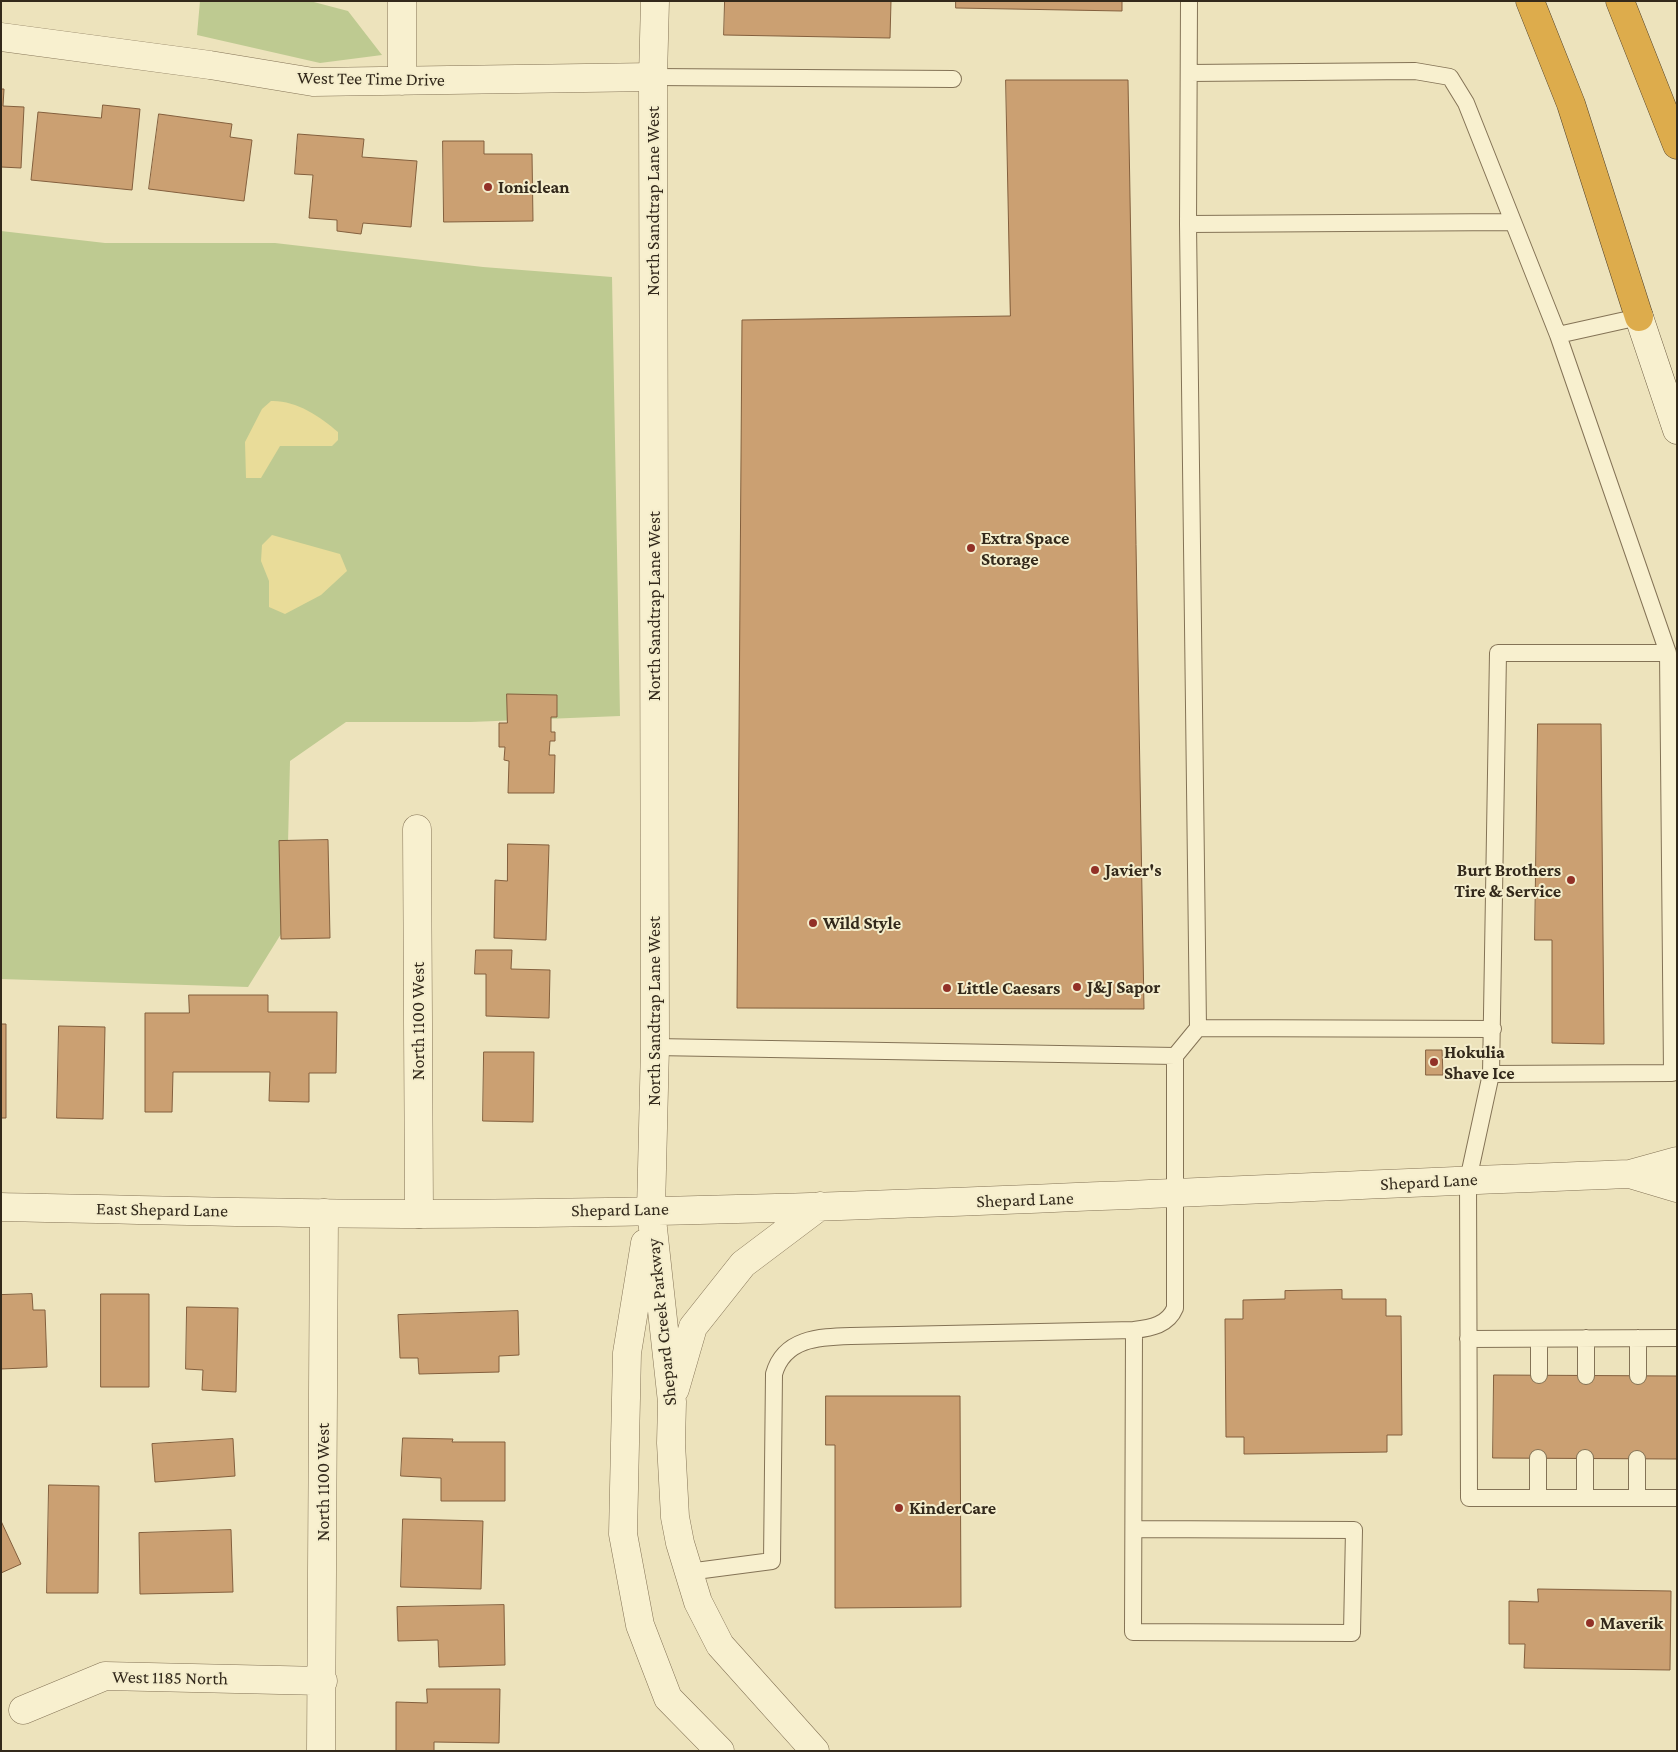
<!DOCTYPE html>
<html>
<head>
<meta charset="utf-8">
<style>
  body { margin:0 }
  #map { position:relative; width:1678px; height:1752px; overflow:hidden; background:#ede3bc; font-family:"Crimson Pro",serif }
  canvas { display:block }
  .frame { position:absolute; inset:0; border:2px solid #33291b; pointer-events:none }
</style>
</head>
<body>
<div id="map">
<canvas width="1678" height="1752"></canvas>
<div class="frame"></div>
</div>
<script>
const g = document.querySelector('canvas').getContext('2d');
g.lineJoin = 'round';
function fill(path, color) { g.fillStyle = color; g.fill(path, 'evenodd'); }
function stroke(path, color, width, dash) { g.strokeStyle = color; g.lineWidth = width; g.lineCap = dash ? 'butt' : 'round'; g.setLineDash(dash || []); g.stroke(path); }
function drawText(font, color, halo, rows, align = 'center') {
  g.font = font + ' "Crimson Pro",serif'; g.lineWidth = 4; g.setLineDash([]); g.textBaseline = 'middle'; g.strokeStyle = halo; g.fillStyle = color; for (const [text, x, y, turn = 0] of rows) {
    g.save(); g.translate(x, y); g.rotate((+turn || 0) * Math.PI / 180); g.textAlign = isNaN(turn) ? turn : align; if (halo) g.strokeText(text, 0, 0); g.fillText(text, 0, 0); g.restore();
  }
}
fill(new Path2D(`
  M 200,1 L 310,1 L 348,11 L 382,55 L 320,63 L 197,35 Z
  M 1,231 L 105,243 L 275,243 L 483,267 L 612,277 L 620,716 L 471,722 L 346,722 L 290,761 L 286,926 L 248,987 L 1,979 Z`), '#beca91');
fill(new Path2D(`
  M 271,401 C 295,400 320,416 338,432 L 338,440 L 332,446 L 280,446 L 261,478 L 246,478 L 245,442 L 262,409 Z
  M 272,535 L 340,554 L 347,571 L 321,595 L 285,614 L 269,607 L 269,581 L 261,561 L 262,545 Z`), '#e9dc99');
const building = new Path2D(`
  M 725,1 L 891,1 L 890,38 L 724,35 Z
  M 956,1 L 1122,1 L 1122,11 L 956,8 Z
  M 1006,80 L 1128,80 L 1144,1009 L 737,1008 L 742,320 L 1010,316 Z
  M 1,89 L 4,89 L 3,106 L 24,107 L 21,168 L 1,167 Z
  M 103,105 L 140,109 L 132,190 L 31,180 L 38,112 L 101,118 Z
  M 159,114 L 232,124 L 230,137 L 252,140 L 244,201 L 149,189 Z
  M 298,134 L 364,139 L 362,157 L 417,161 L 411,227 L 363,223 L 361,234 L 337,231 L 337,220 L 309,218 L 313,175 L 295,174 Z
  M 443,141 L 484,141 L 484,154 L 532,154 L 533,221 L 444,222 Z
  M 507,694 L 557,695 L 557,717 L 551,717 L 551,732 L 555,732 L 555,741 L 550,741 L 549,755 L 555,755 L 554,793 L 508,793 L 509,761 L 504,760 L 505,747 L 499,747 L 499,723 L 507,723 Z
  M 1538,724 L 1601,724 L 1604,1044 L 1552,1043 L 1552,940 L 1535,940 Z
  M 328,840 L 330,938 L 281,939 L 279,841 Z
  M 508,844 L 549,845 L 546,940 L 494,938 L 495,880 L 507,881 Z
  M 476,950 L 512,950 L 511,969 L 550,970 L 549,1018 L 486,1016 L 486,974 L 475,974 Z
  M 189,995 L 268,995 L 268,1012 L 337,1012 L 336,1073 L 309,1073 L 309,1102 L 269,1101 L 270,1072 L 173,1072 L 172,1112 L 145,1112 L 145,1013 L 189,1013 Z
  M 1,1024 L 6,1024 L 6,1118 L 1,1118 Z
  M 59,1026 L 105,1027 L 103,1119 L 57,1118 Z
  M 1426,1050 L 1442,1050 L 1443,1075 L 1426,1075 Z
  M 484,1052 L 534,1052 L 533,1122 L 483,1121 Z
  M 1342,1290 L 1342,1299 L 1386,1299 L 1386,1316 L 1401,1316 L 1402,1435 L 1387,1435 L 1387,1452 L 1244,1454 L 1244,1437 L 1226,1437 L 1225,1319 L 1243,1319 L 1243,1300 L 1285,1299 L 1285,1291 Z
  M 32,1294 L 33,1310 L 45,1310 L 47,1367 L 1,1369 L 1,1295 Z
  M 101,1294 L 149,1294 L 149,1387 L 101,1387 Z
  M 187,1307 L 238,1308 L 236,1392 L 202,1390 L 203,1370 L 186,1369 Z
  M 518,1311 L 519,1355 L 499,1356 L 499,1372 L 419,1374 L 418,1358 L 400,1358 L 398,1315 Z
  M 1494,1375 L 1677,1376 L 1677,1459 L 1493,1458 Z
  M 826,1396 L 960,1396 L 961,1607 L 835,1608 L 835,1445 L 826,1445 Z
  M 403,1438 L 453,1439 L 452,1442 L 505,1442 L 505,1501 L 441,1501 L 441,1478 L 401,1476 Z
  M 233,1439 L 235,1476 L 155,1482 L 152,1444 Z
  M 49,1485 L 99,1486 L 98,1593 L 47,1593 Z
  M 403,1519 L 483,1521 L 481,1589 L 401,1587 Z
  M 1,1521 L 21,1564 L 1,1573 Z
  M 231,1530 L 233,1592 L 140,1594 L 139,1533 Z
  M 1538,1589 L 1671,1591 L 1670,1670 L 1524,1668 L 1525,1644 L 1509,1644 L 1509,1601 L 1538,1602 Z
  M 504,1605 L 505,1665 L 439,1667 L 438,1640 L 398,1641 L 397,1607 Z
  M 427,1689 L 500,1689 L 499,1743 L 434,1742 L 434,1751 L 396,1751 L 396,1702 L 427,1703 Z`);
fill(building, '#cba072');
stroke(building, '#835f3d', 1);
const service = new Path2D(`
  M 1189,73 L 1415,71 L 1450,77 L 1466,103 L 1558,335
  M 653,77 L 953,79
  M 1188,224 L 1513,222
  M 1668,653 L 1498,653 L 1491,1074 L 1468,1180 L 1469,1498 L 1677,1498
  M 1198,1028 L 1493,1029
  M 655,1047 L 1175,1056
  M 1491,1074 L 1672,1073 L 1668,653 L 1558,335 L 1639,317
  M 1586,1338 L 1586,1376
  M 1638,1338 L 1638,1376
  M 1468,1339 L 1677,1338
  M 1539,1339 L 1539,1375
  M 1538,1458 L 1538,1498
  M 1585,1458 L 1585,1498
  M 1637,1459 L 1637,1498
  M 1134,1529 L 1354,1530 L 1352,1633 L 1133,1632 L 1134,1330 C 1151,1328 1168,1325 1175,1308 L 1175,1056 L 1198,1028 L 1188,224 L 1189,1
  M 688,1572 L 772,1561 L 774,1374 C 784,1338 819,1337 851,1336 L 1134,1330`);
const minor = new Path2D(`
  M 402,1 L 402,81
  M 1,37 L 210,65 L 313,82 L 653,77
  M 417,829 L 419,1214
  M 23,1710 L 105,1676 L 323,1681
  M 321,1751 L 324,1213`);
const tertiary = new Path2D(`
  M 655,1 L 653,77 L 655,1047 L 651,1210 L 672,1402 L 671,1443 L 675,1517 L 680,1543 L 698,1602 L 720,1645 L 815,1751
  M 1630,1174 L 1677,1188
  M 1,1207 C 140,1210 280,1214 419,1214 C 823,1213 1227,1189 1630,1174 L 1677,1161
  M 645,1243 L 627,1353 L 623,1534 L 640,1625 L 668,1698 L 720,1751
  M 675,1389 L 693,1327 L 743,1264 L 820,1206`);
const secondary = new Path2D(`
  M 1639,317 L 1677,430`);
const motorway = new Path2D(`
  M 1530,1 L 1571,104 L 1639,317
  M 1620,1 L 1677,145`);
stroke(service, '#847356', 18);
stroke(minor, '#847356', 29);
stroke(tertiary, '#847356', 29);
stroke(secondary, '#65543a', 29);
stroke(motorway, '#51412b', 29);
stroke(service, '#f8f0cf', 16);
stroke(minor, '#f8f0cf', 28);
stroke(tertiary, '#f8f0cf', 28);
stroke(secondary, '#f8f0cf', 28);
stroke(motorway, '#ddac4c', 28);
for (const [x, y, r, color] of [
  [488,187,5,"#923127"],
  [971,548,5,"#923127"],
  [1095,870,5,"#923127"],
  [1571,880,5,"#923127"],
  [813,923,5,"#923127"],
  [1077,987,5,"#923127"],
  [947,988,5,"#923127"],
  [1434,1062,5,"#923127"],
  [899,1508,5,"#923127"],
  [1590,1623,5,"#923127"]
]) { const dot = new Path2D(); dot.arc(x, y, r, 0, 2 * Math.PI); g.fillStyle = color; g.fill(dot); stroke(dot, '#f4edcc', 2); }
drawText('18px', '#33291b', '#f4edcc', [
  ["West Tee Time Drive",371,79,1],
  ["North Sandtrap Lane West",653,201,-90],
  ["North Sandtrap Lane West",654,606,-90],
  ["North Sandtrap Lane West",654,1011,-90],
  ["North 1100 West",418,1021,-90],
  ["Shepard Lane",1429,1182,-3],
  ["Shepard Lane",1025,1200,-2],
  ["East Shepard Lane",162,1210,1],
  ["Shepard Lane",620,1210,-1],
  ["Shepard Creek Parkway",662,1322,-96],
  ["North 1100 West",323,1482,-90],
  ["West 1185 North",170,1678,1]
]);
drawText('bold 18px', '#33291b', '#f4edcc', [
  ["Ioniclean",498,187],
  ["Extra Space",981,538],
  ["Storage",981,559],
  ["Javier's",1105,870],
  ["Burt Brothers",1561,870,"right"],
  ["Tire & Service",1561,891,"right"],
  ["Wild Style",823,923],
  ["J&J Sapor",1087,987],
  ["Little Caesars",957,988],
  ["Hokulia",1444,1052],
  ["Shave Ice",1444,1073],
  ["KinderCare",909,1508],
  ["Maverik",1600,1623]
], 'left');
</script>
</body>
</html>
